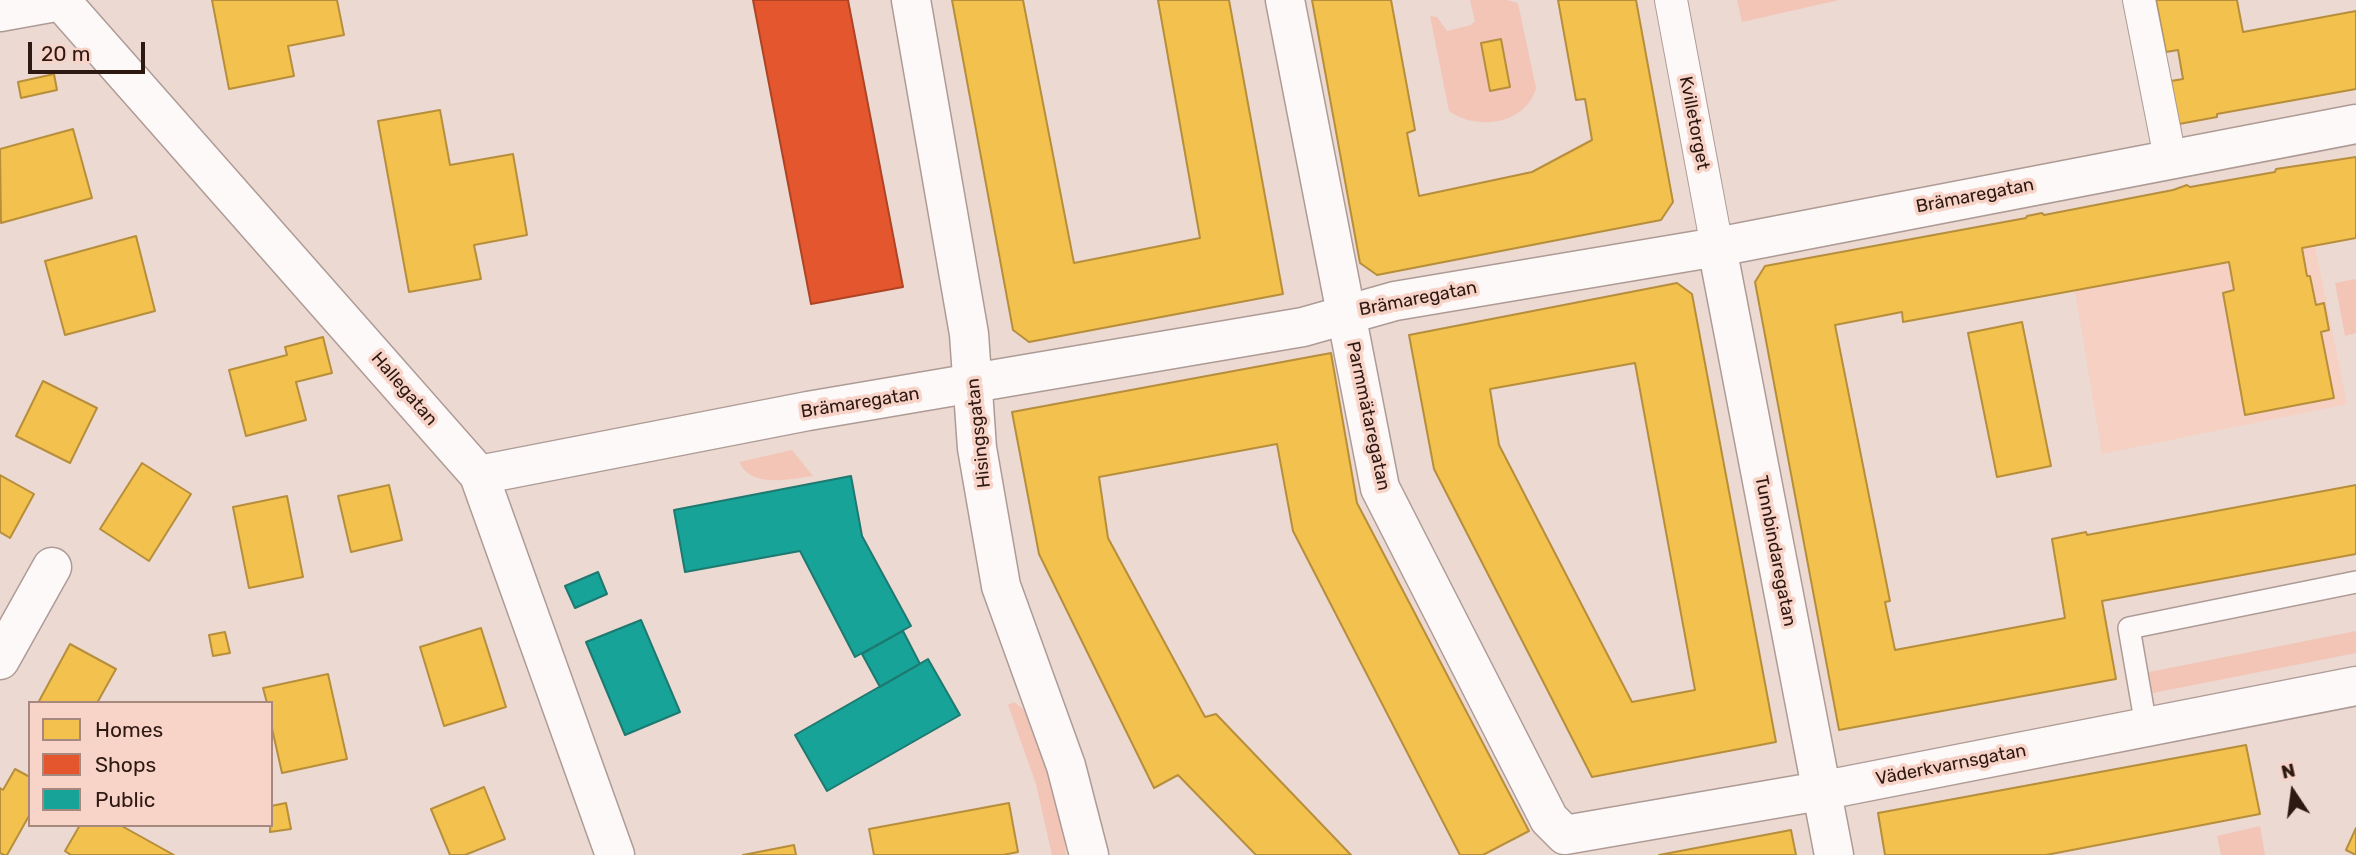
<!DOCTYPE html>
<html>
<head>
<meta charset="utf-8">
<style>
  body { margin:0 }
  #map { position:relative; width:2356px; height:855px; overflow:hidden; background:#ecd9d2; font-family:Rubik,sans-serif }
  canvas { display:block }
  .legend { position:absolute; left:28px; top:701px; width:245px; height:126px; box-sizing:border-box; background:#f7d3c8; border:2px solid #a6887f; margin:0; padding:9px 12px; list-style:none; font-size:21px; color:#2d1812 }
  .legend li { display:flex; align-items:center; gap:14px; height:35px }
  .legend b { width:35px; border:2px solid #a6887f }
  .north { position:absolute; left:2258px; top:757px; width:70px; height:70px; -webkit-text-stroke:5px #f7d3c8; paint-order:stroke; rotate:347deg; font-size:19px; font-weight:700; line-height:28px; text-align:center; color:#2d1812 }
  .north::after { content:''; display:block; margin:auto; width:24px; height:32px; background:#2d1812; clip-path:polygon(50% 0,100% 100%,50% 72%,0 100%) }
  .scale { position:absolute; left:28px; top:42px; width:117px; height:32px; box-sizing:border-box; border:4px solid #2d1812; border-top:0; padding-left:9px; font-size:21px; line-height:24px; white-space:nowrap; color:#2d1812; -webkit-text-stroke:5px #f7d3c8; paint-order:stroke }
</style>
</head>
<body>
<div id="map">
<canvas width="2356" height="855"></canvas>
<ul class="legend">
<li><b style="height:19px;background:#f2c14e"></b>Homes</li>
<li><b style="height:19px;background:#e4572e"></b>Shops</li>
<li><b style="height:19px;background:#17a398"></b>Public</li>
</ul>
<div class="north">N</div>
<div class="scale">20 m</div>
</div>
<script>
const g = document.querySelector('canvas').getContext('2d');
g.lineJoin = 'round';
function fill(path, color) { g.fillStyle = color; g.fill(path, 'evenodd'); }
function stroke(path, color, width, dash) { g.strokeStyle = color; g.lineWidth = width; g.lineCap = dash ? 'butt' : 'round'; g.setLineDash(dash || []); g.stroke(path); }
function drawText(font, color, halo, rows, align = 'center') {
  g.font = font + ' Rubik,sans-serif'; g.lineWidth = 7; g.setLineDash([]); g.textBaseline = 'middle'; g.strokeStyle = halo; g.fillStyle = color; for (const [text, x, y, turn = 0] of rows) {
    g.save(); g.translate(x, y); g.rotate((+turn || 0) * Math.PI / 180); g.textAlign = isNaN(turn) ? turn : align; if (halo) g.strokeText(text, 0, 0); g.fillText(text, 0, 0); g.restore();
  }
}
fill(new Path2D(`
  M 2315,246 L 2347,404 L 2102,454 L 2075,291 L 2229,262 L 2234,290 L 2223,293 L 2245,414 L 2333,398 L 2321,332 L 2329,330 L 2324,304 L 2316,305 L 2311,276 L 2307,276 L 2302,248 Z`), '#f5d0c3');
fill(new Path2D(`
  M 1470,0 L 1507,0 L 1518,3 L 1536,88 C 1526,125 1476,131 1449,111 L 1430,16 L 1437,17 L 1447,31 L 1471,25 L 1475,21 Z
  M 1737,0 L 1839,0 L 1742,22 Z
  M 2356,279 L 2356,333 L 2345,336 L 2335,283 Z
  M 792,450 L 813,476 C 789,479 752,489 739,462 Z
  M 2356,631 L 2356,653 L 2148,694 L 2144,673 Z
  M 1014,702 L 1026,711 C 1039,751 1065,814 1066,855 L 1052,855 L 1036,784 L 1008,705 Z
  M 2260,826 L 2265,855 L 2221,855 L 2217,836 Z`), '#f2c5b7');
const homes = new Path2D(`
  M 212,0 L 337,0 L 344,35 L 288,46 L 294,76 L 229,89 Z
  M 952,0 L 1023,0 L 1074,263 L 1200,238 L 1158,0 L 1229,0 L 1283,294 L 1029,342 L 1013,330 Z
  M 1312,0 L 1391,0 L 1415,130 L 1407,133 L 1419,196 L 1532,172 L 1592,140 L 1585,99 L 1576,100 L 1558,0 L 1636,0 L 1673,202 L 1661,220 L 1377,275 L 1360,263 Z
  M 2156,0 L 2237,0 L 2243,32 L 2356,11 L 2356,89 L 2217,114 L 2217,117 L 2179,124 L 2171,81 L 2183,79 L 2178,50 L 2166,52 Z
  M 1501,39 L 1510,87 L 1490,91 L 1481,43 Z
  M 54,74 L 57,90 L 21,98 L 18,82 Z
  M 440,110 L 450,165 L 513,154 L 527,235 L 474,245 L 481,279 L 409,292 L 378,121 Z
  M 73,129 L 92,198 L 1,223 L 0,149 Z
  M 2356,157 L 2356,238 L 2302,248 L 2307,276 L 2310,276 L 2316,305 L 2324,303 L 2329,330 L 2321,332 L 2334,398 L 2245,415 L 2223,293 L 2234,290 L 2229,262 L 1903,322 L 1902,312 L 1835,325 L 1890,601 L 1885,602 L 1895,650 L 2065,618 L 2052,539 L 2086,532 L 2087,535 L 2356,485 L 2356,554 L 2102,601 L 2116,679 L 1839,730 L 1755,282 L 1765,266 L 2026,218 L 2027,216 L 2042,213 L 2044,215 L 2173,190 L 2187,185 L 2190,187 L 2275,172 L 2276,169 Z
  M 136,236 L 155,311 L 65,335 L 45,261 Z
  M 1677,283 L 1692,294 L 1776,742 L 1592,777 L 1434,469 L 1409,335 ZM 1635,363 L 1695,690 L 1632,702 L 1499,445 L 1490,389 Z
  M 2022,322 L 2051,466 L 1997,477 L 1968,333 Z
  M 323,337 L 332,373 L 296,382 L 306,420 L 246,436 L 229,370 L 287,355 L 285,347 Z
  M 1331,353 L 1357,503 L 1529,831 L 1483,855 L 1460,855 L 1293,531 L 1277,444 L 1099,477 L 1108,538 L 1205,717 L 1216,714 L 1351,855 L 1256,855 L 1178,775 L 1154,788 L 1039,554 L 1012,412 Z
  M 43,381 L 97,408 L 70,463 L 16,436 Z
  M 142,463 L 191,494 L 149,561 L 100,529 Z
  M 0,475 L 34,494 L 10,538 L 0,532 Z
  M 389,485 L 402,540 L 351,552 L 338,496 Z
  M 287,496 L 303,577 L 249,588 L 233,507 Z
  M 481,628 L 506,707 L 444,726 L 420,647 Z
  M 225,632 L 230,653 L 213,656 L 209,635 Z
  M 70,644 L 116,669 L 97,703 L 38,703 Z
  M 328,674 L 347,759 L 282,773 L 271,724 L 271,703 L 267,703 L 263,688 Z
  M 2246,745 L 2260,814 L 2046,855 L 1885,855 L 1878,813 Z
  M 15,769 L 30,777 L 30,814 L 7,855 L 4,855 L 0,853 L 0,788 L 3,790 Z
  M 484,787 L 505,839 L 465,855 L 450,855 L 431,809 Z
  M 286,803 L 291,829 L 270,832 L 271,806 Z
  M 1009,803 L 1018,852 L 1003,855 L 874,855 L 869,829 Z
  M 80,825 L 120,825 L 174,855 L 71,855 L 65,851 Z
  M 2356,828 L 2356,855 L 2346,850 Z
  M 1791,830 L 1796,855 L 1659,855 Z
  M 794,845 L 796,855 L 743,855 Z`);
fill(homes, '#f2c14e');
stroke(homes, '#b78e3c', 2);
const shops = new Path2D(`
  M 753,0 L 848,0 L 903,287 L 811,304 Z`);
fill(shops, '#e4572e');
stroke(shops, '#ad4426', 2);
const public = new Path2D(`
  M 851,476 L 862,536 L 911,626 L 855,657 L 800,551 L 685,572 L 674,510 Z
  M 598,572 L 607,594 L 575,608 L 565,586 Z
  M 641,620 L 680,712 L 625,735 L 586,642 Z
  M 903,631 L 920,664 L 880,687 L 862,654 Z
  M 928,659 L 960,715 L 827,791 L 795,735 Z`);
fill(public, '#17a398');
stroke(public, '#1e7970', 2);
const service = new Path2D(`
  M 2146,726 L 2129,628 L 2356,582`);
const pedestrian = new Path2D(`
  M 1671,0 L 1717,247
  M 2139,0 L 2170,158`);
const minor = new Path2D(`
  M 1285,0 L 1380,488 L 1549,819 L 1565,835 L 1820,791 L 2356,686
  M 0,12 L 61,1 L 479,475 L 615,855
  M 1717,247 L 1834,855
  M 479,475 L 808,411 L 1303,327 L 1395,301 L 1717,247 L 2356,124
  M 0,660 L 52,567`);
const tertiary = new Path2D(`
  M 911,0 L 969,334 L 977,448 L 1001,586 L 1066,766 L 1089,855`);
stroke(service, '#ae9b96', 24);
stroke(pedestrian, '#ae9b96', 34);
stroke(minor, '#ae9b96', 41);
stroke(tertiary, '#ae9b96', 41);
stroke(service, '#fcf9f8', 21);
stroke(pedestrian, '#fcf9f8', 32);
stroke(minor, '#fcf9f8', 38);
stroke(tertiary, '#fcf9f8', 38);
drawText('18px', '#2d1812', '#f7d3c8', [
  ["Kvilletorget",1694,123,79],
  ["Brämaregatan",1975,196,-11],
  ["Brämaregatan",1418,299,-11],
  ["Hallegatan",404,389,49],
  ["Brämaregatan",860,403,-9],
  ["Parmmätaregatan",1368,416,78],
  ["Hisingsgatan",979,433,-96],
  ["Tunnbindaregatan",1775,551,79],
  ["Väderkvarnsgatan",1951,765,-11]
]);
</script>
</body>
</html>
